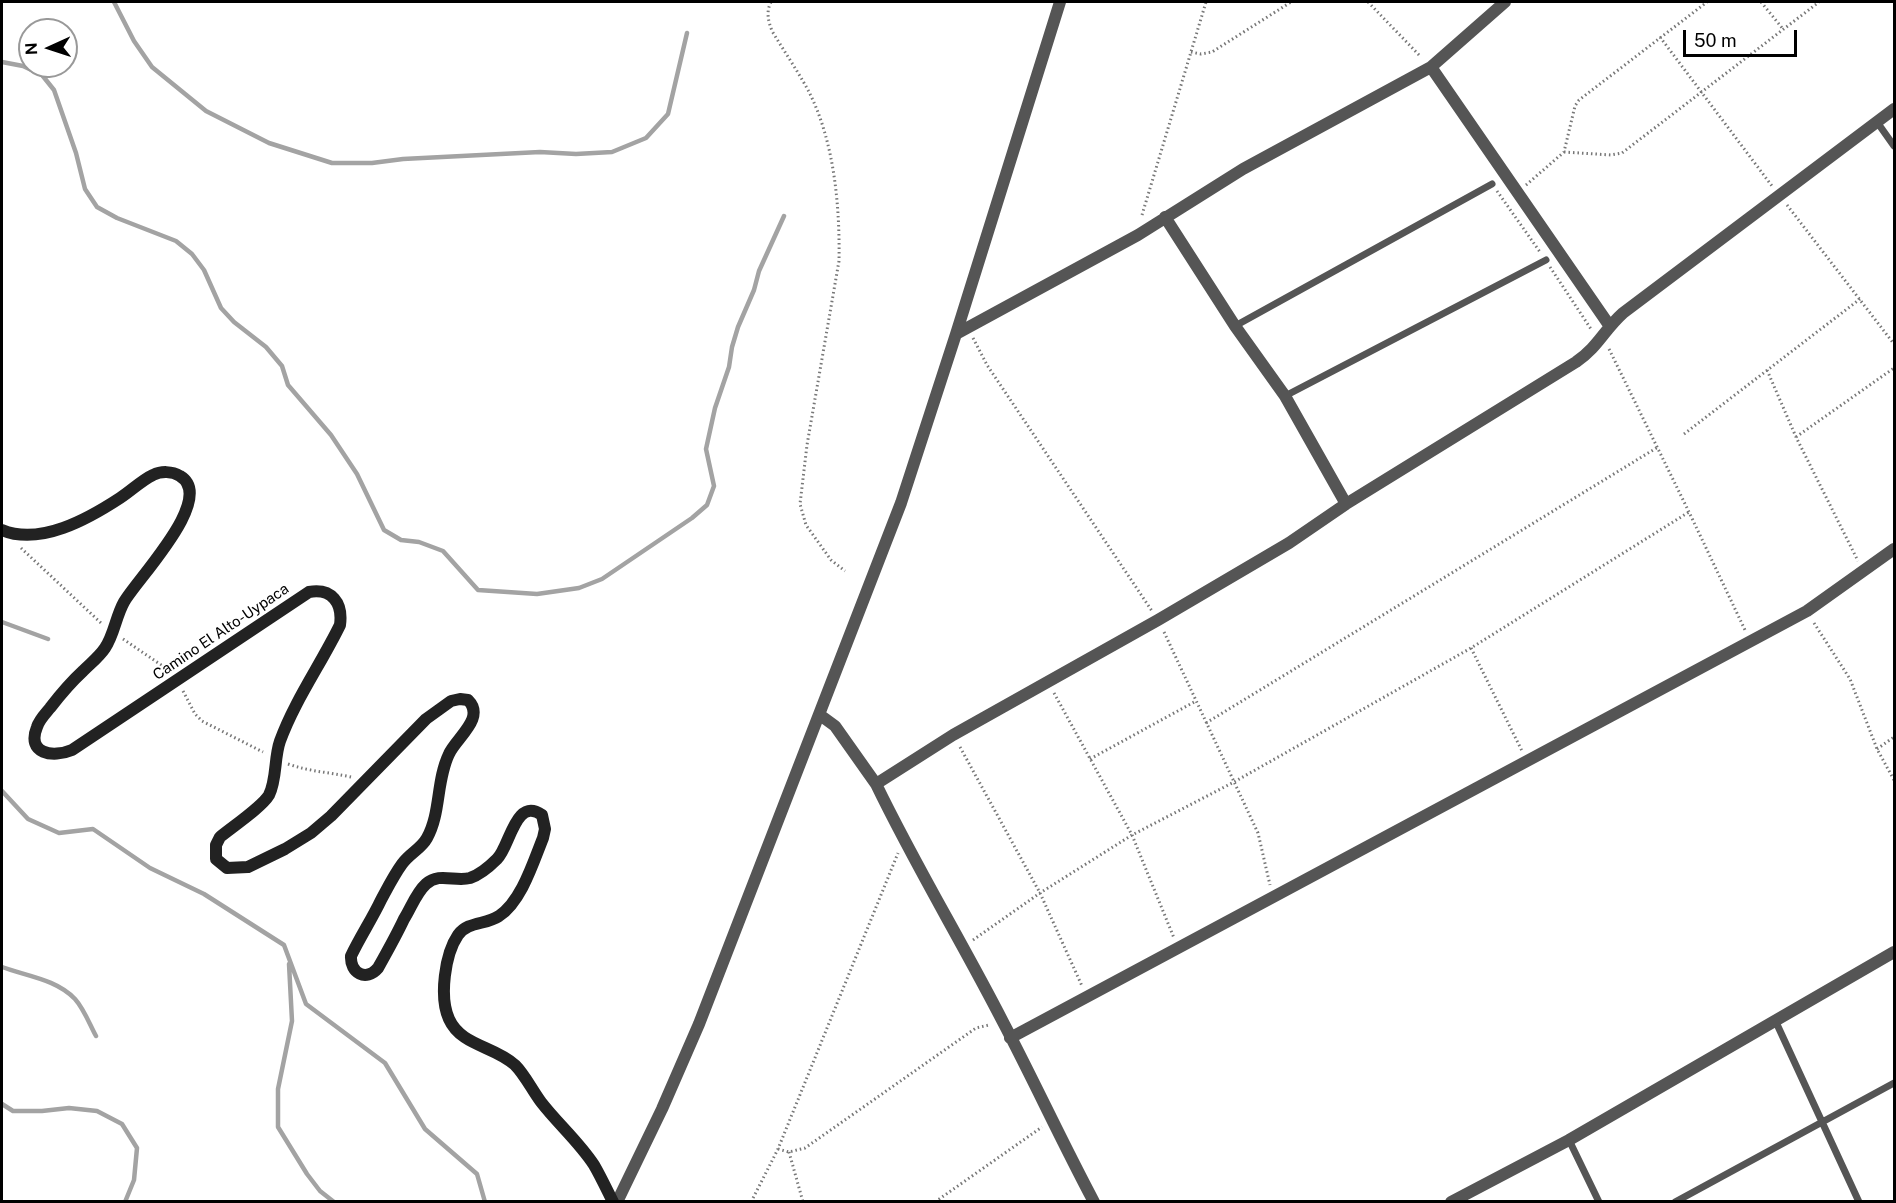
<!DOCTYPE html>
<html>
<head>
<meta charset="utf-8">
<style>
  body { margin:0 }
  #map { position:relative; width:1896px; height:1203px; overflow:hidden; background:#fff; font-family:"Public Sans",sans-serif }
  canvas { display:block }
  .frame { position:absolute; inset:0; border:3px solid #000; pointer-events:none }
  .north { position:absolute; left:18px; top:18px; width:60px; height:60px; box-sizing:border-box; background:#fff; border:2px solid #999; border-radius:50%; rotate:267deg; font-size:16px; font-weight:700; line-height:24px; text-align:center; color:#000 }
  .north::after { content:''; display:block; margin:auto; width:21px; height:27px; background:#000; clip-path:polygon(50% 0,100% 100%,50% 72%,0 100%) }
  .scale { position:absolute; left:1683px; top:30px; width:114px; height:27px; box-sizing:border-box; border:3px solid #000; border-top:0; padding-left:8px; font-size:18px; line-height:21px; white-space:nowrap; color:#000; -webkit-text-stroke:4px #fff; paint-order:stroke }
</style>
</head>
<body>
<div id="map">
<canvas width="1896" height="1203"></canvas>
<div class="frame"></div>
<div class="north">N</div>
<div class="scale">50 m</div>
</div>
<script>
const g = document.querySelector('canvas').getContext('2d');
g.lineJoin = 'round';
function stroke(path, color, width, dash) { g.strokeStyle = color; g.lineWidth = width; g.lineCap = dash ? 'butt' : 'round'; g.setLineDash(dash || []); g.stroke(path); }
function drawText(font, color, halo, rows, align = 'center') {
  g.font = font + ' "Public Sans",sans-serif'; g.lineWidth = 4.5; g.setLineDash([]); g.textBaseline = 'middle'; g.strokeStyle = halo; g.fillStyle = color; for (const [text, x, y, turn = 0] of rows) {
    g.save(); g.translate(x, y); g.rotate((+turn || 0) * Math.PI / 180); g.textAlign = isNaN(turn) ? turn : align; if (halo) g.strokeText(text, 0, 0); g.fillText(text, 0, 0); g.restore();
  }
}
stroke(new Path2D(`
  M 114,2 L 134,41 L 152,67 L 206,111 L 269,143 L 332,163 L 372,163 L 403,159 L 540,152 L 576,154 L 612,152 L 646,138 L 668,114 L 687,33
  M 2,62 L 23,66 L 42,75 L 54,90 L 76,153 L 85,189 L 97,207 L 117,218 L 176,241 L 192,254 L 204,270 L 221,308 L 234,322 L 266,347 L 282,366 L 288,385 L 331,435 L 357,474 L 384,530 L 401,540 L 419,542 L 443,551 L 478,590 L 537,594 L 579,588 L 602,579 L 692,518 L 707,505 L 714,486 L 706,449 L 715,408 L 729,367 L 732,347 L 738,327 L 754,290 L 759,271 L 784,216
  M 2,622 L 48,639
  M 2,791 L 28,819 L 59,833 L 93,829 L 150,868 L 204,894 L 284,945 L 306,1004 L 385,1063 L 425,1129 L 477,1174 L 485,1202
  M 289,964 L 292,1021 L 278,1089 L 278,1127 L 307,1174 L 320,1191 L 334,1202
  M 2,967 C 26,976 56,979 75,999 C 84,1009 90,1025 96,1036
  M 2,1104 L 13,1111 L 42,1111 L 69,1108 L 97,1111 L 122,1124 L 137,1148 L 134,1180 L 125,1202`), '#a3a3a3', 4.5);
stroke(new Path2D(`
  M 771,2 C 766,12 768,20 772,31 C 784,51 797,70 808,90 C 834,140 840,205 839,261 L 807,445 L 800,504 L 806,525 L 831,560 L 845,571
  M 1368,2 L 1421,57
  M 1761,2 L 1783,29
  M 1660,37 L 1772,186
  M 1191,52 L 1201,54 L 1212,52 L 1291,2
  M 1564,152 L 1611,155 L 1622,153 L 1819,2
  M 1526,185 L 1564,152 L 1575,106 L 1579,100 L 1707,2
  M 1497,191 L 1540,252
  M 1787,205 L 1894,344
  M 1142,215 L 1206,2
  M 1550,267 L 1591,329
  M 973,338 L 987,365 L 1152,611
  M 1609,349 L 1689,512 L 1745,630
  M 1767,370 L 1796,437 L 1858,561
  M 1684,434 L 1860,299
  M 1796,437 L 1894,368
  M 21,548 L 101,623
  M 1814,623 L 1850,679 L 1877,749 L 1894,780
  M 1164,632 L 1258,833 L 1270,885
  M 123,639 L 170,671
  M 1471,648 L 1522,751
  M 183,691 L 195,714 L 202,721 L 263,752
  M 1054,693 L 1132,835 L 1174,938
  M 1206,723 L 1658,447
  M 960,747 L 1040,893 L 1082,986
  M 1877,749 L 1894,737
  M 1090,759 L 1196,701
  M 288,764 C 311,772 329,772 351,777
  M 973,940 L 1040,893 L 1132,835 L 1234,782 L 1471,648 L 1689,512
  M 778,1149 L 789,1152 L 805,1148 L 976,1028 L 989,1025
  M 789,1152 L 803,1202
  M 751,1202 L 778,1149 L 898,853
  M 935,1202 L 1042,1127`), '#777', 3, [1.5, 3]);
stroke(new Path2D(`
  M 1877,122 L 1894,146
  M 1235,326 L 1492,184
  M 1285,396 L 1546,260
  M 1775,1020 L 1859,1202
  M 1569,1140 L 1599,1202
  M 1675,1202 L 1894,1083`), '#555', 7);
stroke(new Path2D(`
  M 1431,67 L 1609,325
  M 1165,217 L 1235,326 L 1285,396 L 1346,504
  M 956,334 L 1138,235 L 1243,169 L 1431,67 L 1505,2
  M 820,715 L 835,726 L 876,784 L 953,735 L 1158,620 L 1289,543 L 1346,504 L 1576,362 C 1598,347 1604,330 1623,313 L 1894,109
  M 876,784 C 915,865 962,942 1003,1022 C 1034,1081 1062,1142 1094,1202
  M 1010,1038 L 1807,611 L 1894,549
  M 617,1202 L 662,1109 L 699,1024 L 901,503 L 956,334 L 1060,2
  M 1451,1202 L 1569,1140 L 1894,952`), '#555', 12);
stroke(new Path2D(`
  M 2,530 C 40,546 88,519 120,498 C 131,491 142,480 153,475 C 161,471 172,471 180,476 C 217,498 137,579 124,602 C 116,616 114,635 105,648 C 99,657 91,663 83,671 C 71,682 60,695 50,708 C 45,714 39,720 37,727 C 26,754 53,758 72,750 L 309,592 C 332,588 343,603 340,625 C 321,664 295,700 280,741 C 274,758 277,779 269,795 C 262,807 232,827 220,837 L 216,845 L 216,859 L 227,868 L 248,867 L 285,849 L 311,833 L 331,816 L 426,719 L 451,701 L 460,699 L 468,700 C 486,718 456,738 449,754 C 436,781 441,813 427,838 C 421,849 410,853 402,864 C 394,875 388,887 381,900 C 372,919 360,937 351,956 C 350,973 366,982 378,968 C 387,952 396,936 404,919 C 411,908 416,893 426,884 C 439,872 455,882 470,878 C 479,875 490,866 497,859 C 510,847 515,796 542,815 L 545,829 L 543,838 C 533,863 521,902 499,916 C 486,925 468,921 458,935 C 445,954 439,997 449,1019 C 461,1046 495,1046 515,1065 C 525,1075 532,1090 541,1102 C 558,1124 579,1142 594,1165 C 601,1177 607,1190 613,1202`), '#222', 12);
drawText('15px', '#000', '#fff', [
  ["Camino El Alto-Uypaca",221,632,-34]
]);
</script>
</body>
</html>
